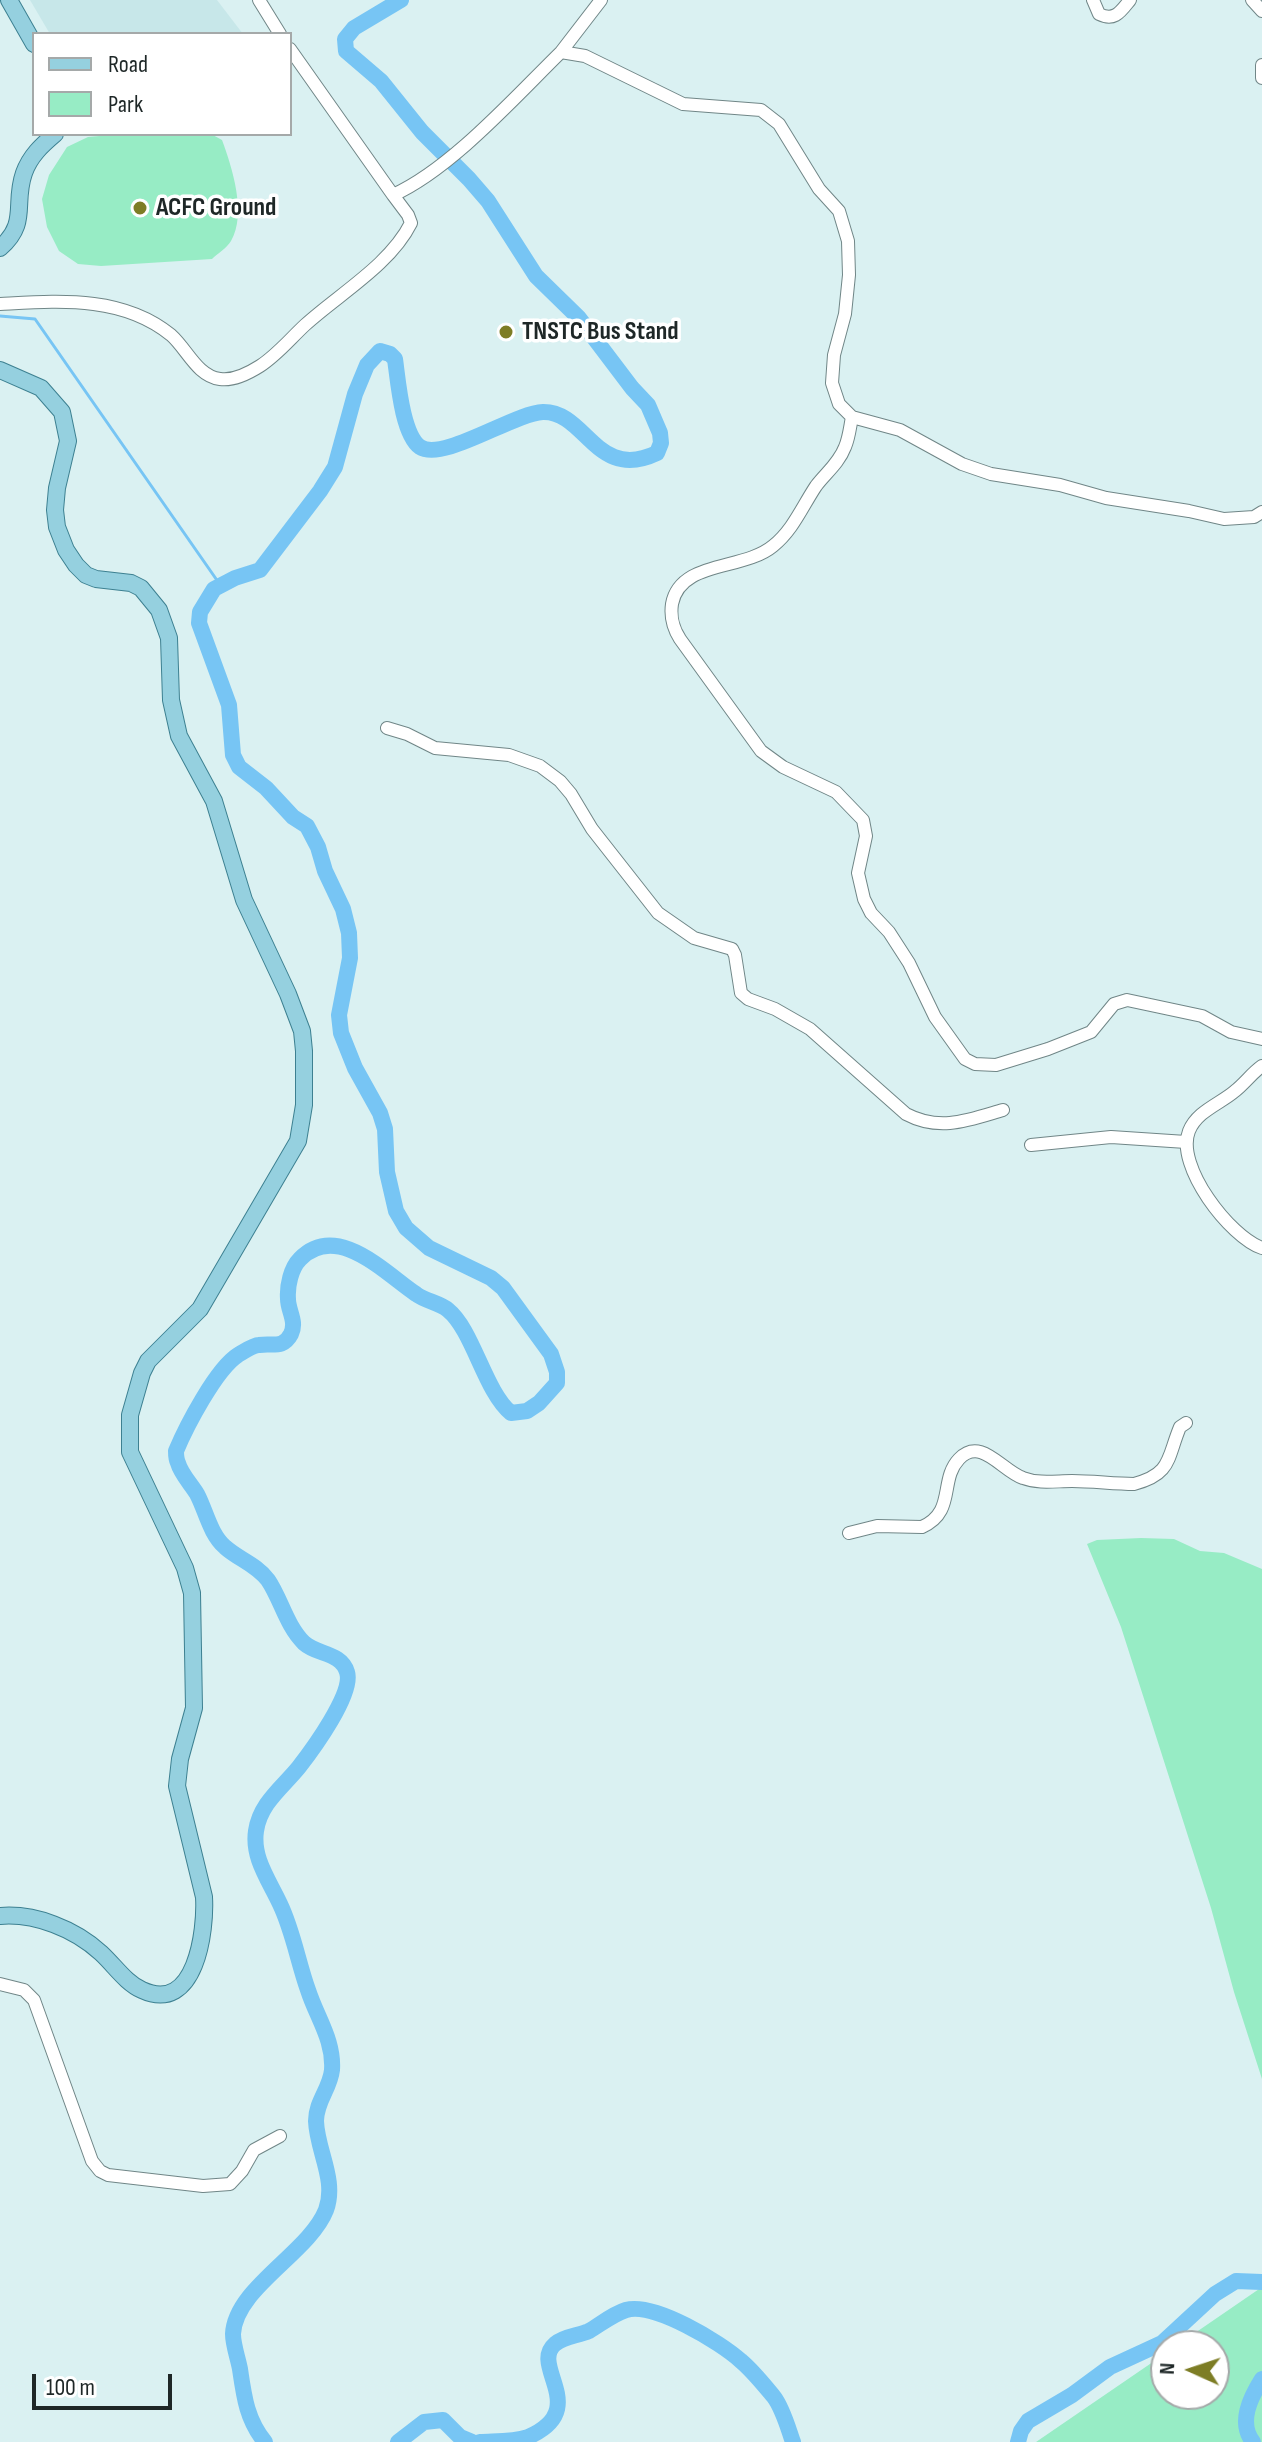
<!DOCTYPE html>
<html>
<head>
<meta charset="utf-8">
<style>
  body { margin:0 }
  #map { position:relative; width:1262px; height:2442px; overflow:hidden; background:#daf1f2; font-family:"Sofia Sans Condensed",sans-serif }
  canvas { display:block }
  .legend { position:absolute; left:32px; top:32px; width:260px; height:104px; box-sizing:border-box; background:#fff; border:2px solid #a5a9a9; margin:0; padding:10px 14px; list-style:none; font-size:24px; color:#1e2727 }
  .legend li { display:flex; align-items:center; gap:16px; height:40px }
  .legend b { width:40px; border:2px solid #a5a9a9 }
  .north { position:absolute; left:1150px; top:2330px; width:80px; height:80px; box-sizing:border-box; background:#fff; border:2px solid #a5a9a9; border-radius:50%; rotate:273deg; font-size:22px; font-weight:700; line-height:32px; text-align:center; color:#1e2727 }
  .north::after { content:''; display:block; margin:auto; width:28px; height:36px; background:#7d7d25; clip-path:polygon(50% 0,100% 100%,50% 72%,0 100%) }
  .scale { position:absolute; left:32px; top:2374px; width:140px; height:36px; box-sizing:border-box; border:4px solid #1e2727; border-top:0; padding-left:10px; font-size:24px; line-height:28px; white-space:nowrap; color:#1e2727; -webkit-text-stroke:6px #fff; paint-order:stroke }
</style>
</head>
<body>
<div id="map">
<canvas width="1262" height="2442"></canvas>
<ul class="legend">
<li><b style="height:10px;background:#95d0df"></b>Road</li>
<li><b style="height:22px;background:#97ecc5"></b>Park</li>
</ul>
<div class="north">N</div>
<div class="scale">100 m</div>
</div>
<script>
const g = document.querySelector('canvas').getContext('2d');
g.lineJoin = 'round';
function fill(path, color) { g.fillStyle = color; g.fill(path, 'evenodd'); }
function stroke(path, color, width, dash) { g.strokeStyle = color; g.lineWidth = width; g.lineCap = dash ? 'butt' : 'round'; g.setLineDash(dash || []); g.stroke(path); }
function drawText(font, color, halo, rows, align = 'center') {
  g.font = font + ' "Sofia Sans Condensed",sans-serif'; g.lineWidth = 7; g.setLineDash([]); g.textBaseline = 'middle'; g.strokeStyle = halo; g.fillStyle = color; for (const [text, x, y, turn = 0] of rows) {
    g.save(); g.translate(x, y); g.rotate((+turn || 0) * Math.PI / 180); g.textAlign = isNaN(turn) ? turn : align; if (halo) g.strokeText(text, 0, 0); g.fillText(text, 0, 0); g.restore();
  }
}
fill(new Path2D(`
  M 30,0 L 217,0 L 243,34 L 50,34 Z`), '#c7e7e9');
fill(new Path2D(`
  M 122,134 L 211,134 L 222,140 C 232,167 247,214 231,241 C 227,248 217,254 212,259 L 101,266 L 78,264 L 59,251 L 47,227 L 42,199 L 49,175 L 67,147 L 88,137 Z
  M 1141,1538 L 1174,1539 L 1200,1551 L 1224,1553 L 1262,1569 L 1262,2079 L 1234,1992 L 1211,1908 L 1121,1627 L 1087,1544 L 1097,1540 Z
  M 1262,2287 L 1262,2442 L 1036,2442 L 1166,2353 L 1166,2394 L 1214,2394 L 1214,2346 L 1176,2346 Z`), '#97ecc5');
stroke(new Path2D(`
  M 0,316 L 35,319 L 221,586`), '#77c5f4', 3);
stroke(new Path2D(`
  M 265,2442 C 247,2420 244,2397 240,2369 C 238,2358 233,2345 233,2334 C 235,2288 309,2253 326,2210 C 337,2180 317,2151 316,2121 C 316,2101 330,2089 332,2070 C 334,2040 317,2018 308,1990 C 298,1962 293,1931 280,1904 C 269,1880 252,1858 256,1831 C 260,1803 283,1787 299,1767 C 313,1749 354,1693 347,1672 C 341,1652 317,1655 304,1643 C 286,1625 281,1599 268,1580 C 256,1564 238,1559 225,1547 C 210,1534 206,1511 197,1494 C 191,1484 181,1474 178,1463 C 177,1461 176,1454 176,1451 C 186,1427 216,1369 238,1355 C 243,1352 253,1345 259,1345 C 273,1343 283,1349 291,1334 C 297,1321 288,1311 288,1299 C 287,1286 291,1268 300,1259 C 337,1221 386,1274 416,1294 C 425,1301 440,1303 448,1310 C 473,1330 485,1392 511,1413 L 527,1411 L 539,1403 L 557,1383 L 557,1372 L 551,1354 L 503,1288 L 491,1278 L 429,1248 L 406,1228 L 396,1211 L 387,1172 L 385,1129 L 380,1113 L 355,1068 L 341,1033 L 339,1015 L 350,958 L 349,933 L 343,909 L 325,871 L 318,847 L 307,826 L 293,817 L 266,788 L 239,767 L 233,755 L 229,705 L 199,623 L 200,612 L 214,589 L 235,578 L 260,570 L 320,491 L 335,467 L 355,394 L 367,365 L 380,351 L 390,354 L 395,359 C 398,380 402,434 420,447 C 443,462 514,413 543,412 C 586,411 596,482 657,453 L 661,443 L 660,433 L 648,405 L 632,388 L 579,318 L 536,276 L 488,201 L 469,179 L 422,132 L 381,81 L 346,51 L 345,39 L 354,28 L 401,0
  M 398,2442 L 424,2422 L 443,2420 L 460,2437 L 472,2442
  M 480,2442 C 495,2441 513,2442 528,2437 C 592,2409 529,2366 555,2344 C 564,2336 578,2336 589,2331 C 601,2324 613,2314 626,2310 C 654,2302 720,2342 741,2361 C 753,2371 764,2385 774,2397 C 783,2409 788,2428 793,2442
  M 1018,2442 L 1021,2431 L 1028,2421 L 1072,2395 L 1110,2367 L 1162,2343 L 1215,2294 L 1236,2281 L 1262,2282
  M 1253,2442 C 1238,2423 1250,2398 1262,2379`), '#77c5f4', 16);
const minor = new Path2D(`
  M 259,0 L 280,34
  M 1093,0 L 1099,14 C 1115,22 1121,11 1130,0
  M 1252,0 L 1262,11
  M 290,49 L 393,195 C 451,169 515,97 561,52 L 585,56 L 683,104 L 761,110 L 779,124 L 819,189 L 839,211 L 848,241 L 849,275 L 845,314 L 834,355 L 832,383 L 839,404 L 852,417 L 900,430 L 962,464 L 991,474 L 1060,485 L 1106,498 L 1189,511 L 1224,519 L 1254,517 L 1262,512
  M 561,52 L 601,0
  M 1262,65 L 1262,78
  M 0,304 C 58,301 122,295 171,335 C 187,349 197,376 220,379 C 233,381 249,373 260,366 C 277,355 290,339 305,325 C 339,294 390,265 411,223 L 408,215 L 393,195
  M 852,417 C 850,427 849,438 845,447 C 839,463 826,473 816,486 C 802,507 793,530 773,546 C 743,571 680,560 672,604 C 670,618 673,628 680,639 L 761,751 L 783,767 L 836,792 L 863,820 L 866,836 L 858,873 L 864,899 L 871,913 L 889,932 L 909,963 L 935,1017 L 965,1059 L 975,1064 L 996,1065 L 1048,1049 L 1091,1032 L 1114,1004 L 1127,1000 L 1202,1016 L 1231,1032 L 1262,1039
  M 387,728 L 407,734 L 435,748 L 509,755 L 540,766 L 560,781 L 571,794 L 592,829 L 658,913 L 694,938 L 732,949 L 735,955 L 741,993 L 748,999 L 775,1009 L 810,1029 L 906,1114 C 940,1132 969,1120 1003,1110
  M 1262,1066 C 1252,1073 1245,1083 1235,1091 C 1220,1104 1197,1111 1189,1131 C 1175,1166 1230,1237 1262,1248
  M 1031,1145 L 1111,1137 L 1186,1142
  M 849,1533 L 877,1526 L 922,1527 C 956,1512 939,1480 959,1459 C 981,1436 1002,1471 1023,1478 C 1039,1484 1055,1481 1072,1481 C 1093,1481 1114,1484 1134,1484 C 1172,1474 1167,1458 1180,1427 L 1186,1423
  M 0,1984 L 24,1990 L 34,2000 L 92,2161 L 100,2171 L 108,2175 L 203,2186 L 230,2184 L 242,2171 L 254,2150 L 280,2136`);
const major = new Path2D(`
  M 9,0 L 34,44
  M 0,248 C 29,223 13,204 24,173 C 30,156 42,145 55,134
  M 0,370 L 41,388 L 62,412 L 68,441 L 57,488 L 55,510 L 57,527 L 66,550 L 76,565 L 86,575 L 96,579 L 131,583 L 141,588 L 159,610 L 169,638 L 171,700 L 179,736 L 214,801 L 244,900 L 288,994 L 302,1031 L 304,1051 L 304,1105 L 298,1141 L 200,1309 L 148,1361 L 142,1373 L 130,1415 L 130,1452 L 185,1568 L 192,1593 L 194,1708 L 180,1759 L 177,1786 L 204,1897 C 206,1930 196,2015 142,1990 C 126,1983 115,1966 101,1953 C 75,1929 35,1913 0,1916`);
stroke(minor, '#708687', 14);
stroke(major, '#3d8091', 18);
stroke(minor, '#fff', 12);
stroke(major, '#95d0df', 16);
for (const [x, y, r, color] of [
  [140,208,8,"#7d7d25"],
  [506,332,8,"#7d7d25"]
]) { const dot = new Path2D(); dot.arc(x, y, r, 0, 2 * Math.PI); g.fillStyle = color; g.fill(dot); stroke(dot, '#fff', 3); }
drawText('bold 26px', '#1e2727', '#fff', [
  ["ACFC Ground",156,208],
  ["TNSTC Bus Stand",522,332]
], 'left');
</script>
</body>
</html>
